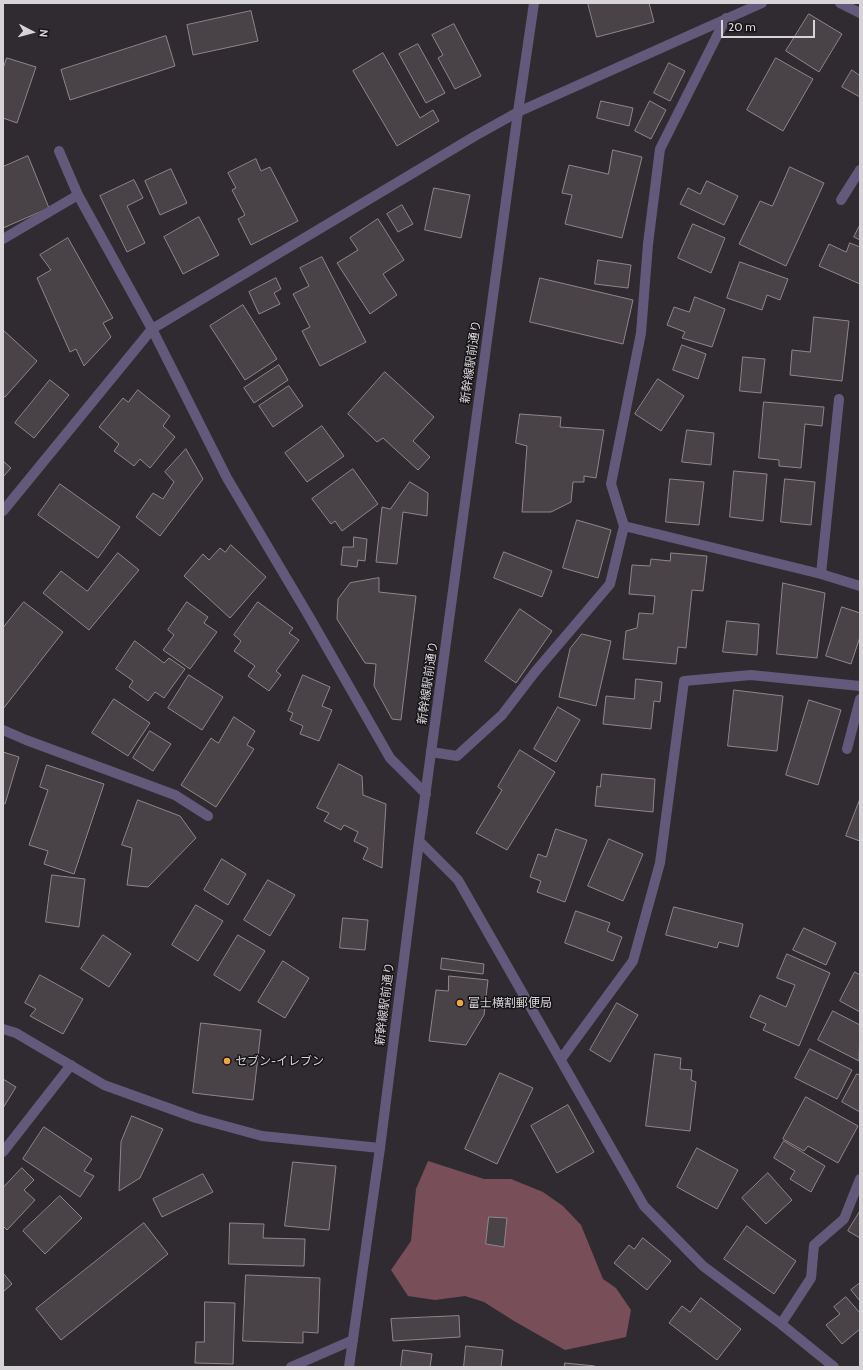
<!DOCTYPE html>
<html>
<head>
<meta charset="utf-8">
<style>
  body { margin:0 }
  #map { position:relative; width:863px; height:1370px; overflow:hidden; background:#302b31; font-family:Cabin,sans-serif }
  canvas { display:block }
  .frame { position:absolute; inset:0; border:4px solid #d7d4d8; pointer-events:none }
  .north { position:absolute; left:12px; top:12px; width:40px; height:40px; -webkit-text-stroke:3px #161417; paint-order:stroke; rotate:96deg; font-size:11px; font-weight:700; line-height:16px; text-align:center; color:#d7d4d8 }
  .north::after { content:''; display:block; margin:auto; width:14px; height:18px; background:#d7d4d8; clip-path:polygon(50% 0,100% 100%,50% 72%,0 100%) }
  .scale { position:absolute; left:721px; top:20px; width:94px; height:18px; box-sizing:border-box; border:2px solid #d7d4d8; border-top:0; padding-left:5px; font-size:12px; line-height:14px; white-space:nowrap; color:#d7d4d8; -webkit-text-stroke:3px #161417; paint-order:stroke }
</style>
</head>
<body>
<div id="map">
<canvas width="863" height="1370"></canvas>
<div class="frame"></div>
<div class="north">N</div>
<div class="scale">20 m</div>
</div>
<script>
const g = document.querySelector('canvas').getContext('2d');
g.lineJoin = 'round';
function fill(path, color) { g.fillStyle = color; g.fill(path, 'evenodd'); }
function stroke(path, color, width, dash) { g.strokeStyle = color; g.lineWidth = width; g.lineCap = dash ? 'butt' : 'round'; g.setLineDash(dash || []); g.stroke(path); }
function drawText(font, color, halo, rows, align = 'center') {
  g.font = font + ' Cabin,"Noto Sans JP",sans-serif'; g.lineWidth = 3; g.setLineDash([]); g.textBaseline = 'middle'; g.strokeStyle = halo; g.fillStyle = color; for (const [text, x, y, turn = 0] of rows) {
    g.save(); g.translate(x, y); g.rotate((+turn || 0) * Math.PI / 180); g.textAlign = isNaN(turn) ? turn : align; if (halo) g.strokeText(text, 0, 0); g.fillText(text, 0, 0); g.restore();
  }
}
fill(new Path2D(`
  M 428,1161 L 484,1179 L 511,1179 L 543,1192 L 563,1206 L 581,1225 L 603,1279 L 616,1288 L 631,1310 L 626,1337 L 565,1350 L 514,1321 L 484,1302 L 465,1296 L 435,1300 L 408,1296 L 391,1270 L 411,1241 L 416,1189 Z`), '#784e59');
const building = new Path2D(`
  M 588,3 L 649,3 L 654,22 L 597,37 Z
  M 251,11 L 258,41 L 193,55 L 187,25 Z
  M 809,14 L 842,34 L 819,72 L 786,51 Z
  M 454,24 L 481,76 L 455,89 L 438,58 L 443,55 L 432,35 Z
  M 166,36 L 175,66 L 70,100 L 61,70 Z
  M 418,44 L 445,93 L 426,103 L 399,54 Z
  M 383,53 L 420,118 L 433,110 L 439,121 L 397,146 L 353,71 Z
  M 7,58 L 36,67 L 17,123 L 3,118 L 3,69 Z
  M 776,58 L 813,79 L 783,131 L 747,110 Z
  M 669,63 L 685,71 L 670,101 L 654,93 Z
  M 852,70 L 859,75 L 860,73 L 860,97 L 842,87 Z
  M 601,101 L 633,108 L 629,126 L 597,118 Z
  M 650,101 L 666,110 L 651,139 L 635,131 Z
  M 613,150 L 642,157 L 622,238 L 565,224 L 572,195 L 562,193 L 569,165 L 608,174 Z
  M 28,156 L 49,208 L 3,228 L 3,167 Z
  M 256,159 L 261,171 L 270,167 L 298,221 L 251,245 L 238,219 L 245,215 L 232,190 L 236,188 L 228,173 Z
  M 790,167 L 824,183 L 786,266 L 739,244 L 760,201 L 772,206 Z
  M 171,169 L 187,203 L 160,215 L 145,181 Z
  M 134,180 L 143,198 L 127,206 L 145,243 L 127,252 L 100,196 Z
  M 707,181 L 738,196 L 724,225 L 680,204 L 688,188 L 700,194 Z
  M 434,188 L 470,195 L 461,238 L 425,230 Z
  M 402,205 L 413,224 L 398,232 L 387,214 Z
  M 199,217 L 219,255 L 183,274 L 164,237 Z
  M 378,219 L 404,260 L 383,274 L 397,295 L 370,314 L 337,263 L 358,250 L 350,238 Z
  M 693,224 L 725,238 L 711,273 L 678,258 Z
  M 860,225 L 860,240 L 854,237 Z
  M 68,238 L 113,318 L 103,323 L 111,337 L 84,366 L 76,349 L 70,352 L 37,278 L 51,270 L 40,255 Z
  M 850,243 L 860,247 L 860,284 L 819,266 L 829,244 L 846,252 Z
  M 322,257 L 366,342 L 320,366 L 302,331 L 310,327 L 293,294 L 309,286 L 300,268 Z
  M 598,260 L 631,265 L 628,288 L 595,284 Z
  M 740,262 L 788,279 L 780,300 L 767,295 L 762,310 L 727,298 Z
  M 276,278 L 281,289 L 274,293 L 280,304 L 259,314 L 249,292 Z
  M 540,278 L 633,300 L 623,344 L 530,322 Z
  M 695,297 L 725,309 L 712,347 L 682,338 L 685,332 L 667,325 L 674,307 L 689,312 Z
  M 243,305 L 277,359 L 245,380 L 210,326 Z
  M 814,317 L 849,321 L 842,381 L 790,375 L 792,350 L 810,352 Z
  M 3,330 L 37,361 L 5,397 L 3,396 Z
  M 682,345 L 706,354 L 698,379 L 673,370 Z
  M 743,357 L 765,359 L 761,393 L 740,391 Z
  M 279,365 L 288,380 L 254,403 L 244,388 Z
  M 385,372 L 434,417 L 413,441 L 430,457 L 418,470 L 383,438 L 377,442 L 348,414 Z
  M 658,379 L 684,396 L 661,431 L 635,414 Z
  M 50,380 L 69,395 L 34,438 L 15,423 Z
  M 289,386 L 303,406 L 273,427 L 259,406 Z
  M 138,390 L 170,416 L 163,426 L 175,437 L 150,468 L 140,459 L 134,466 L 114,451 L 119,444 L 99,427 L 123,398 L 128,402 Z
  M 764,402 L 824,407 L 822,426 L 805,424 L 801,468 L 779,466 L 779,460 L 759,458 Z
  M 520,414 L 561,417 L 560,427 L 604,430 L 596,478 L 584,476 L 584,482 L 573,482 L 571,502 L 551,512 L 522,512 L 527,446 L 516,443 Z
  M 322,426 L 344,456 L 307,482 L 285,453 Z
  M 687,430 L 714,433 L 711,465 L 682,462 Z
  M 186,449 L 203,479 L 160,536 L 136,517 L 153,493 L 163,499 L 174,482 L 165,472 Z
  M 3,461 L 11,468 L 3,477 Z
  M 353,469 L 378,504 L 342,531 L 335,521 L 331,524 L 312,499 Z
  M 734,471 L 767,474 L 763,521 L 730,517 Z
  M 670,479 L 704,482 L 699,525 L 666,522 Z
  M 785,479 L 815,482 L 811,525 L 781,522 Z
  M 410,482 L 428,493 L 427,516 L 403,512 L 397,564 L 376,562 L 382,507 L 390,509 Z
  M 60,484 L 120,527 L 98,558 L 38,515 Z
  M 577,520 L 611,530 L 598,578 L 563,568 Z
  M 354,537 L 367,539 L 365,561 L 358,560 L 357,567 L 341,565 L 343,547 L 353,547 Z
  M 231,545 L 266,577 L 230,618 L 184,576 L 203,554 L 209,560 L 220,548 L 225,552 Z
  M 504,552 L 552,571 L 542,597 L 494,578 Z
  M 118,553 L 139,570 L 89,630 L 43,593 L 61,571 L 87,591 Z
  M 671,553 L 707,556 L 703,591 L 692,590 L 686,648 L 678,647 L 676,664 L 623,659 L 626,631 L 637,628 L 639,613 L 653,614 L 655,596 L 629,594 L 632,565 L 650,566 L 651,559 L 670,561 Z
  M 379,578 L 379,592 L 416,596 L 401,720 L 392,719 L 374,686 L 376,664 L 365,663 L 337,619 L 338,599 L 350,583 Z
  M 783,583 L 825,593 L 817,658 L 777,654 Z
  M 24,602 L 63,632 L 3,709 L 3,628 Z
  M 187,602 L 208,617 L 204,623 L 217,632 L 190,669 L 163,650 L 174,635 L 168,630 Z
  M 258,602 L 293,628 L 289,633 L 299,640 L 276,671 L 281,675 L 269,691 L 248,676 L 255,666 L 234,651 L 241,641 L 234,635 Z
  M 842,607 L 860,613 L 860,637 L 851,664 L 826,656 Z
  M 520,609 L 552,631 L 516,683 L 485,661 Z
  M 727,621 L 759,624 L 757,655 L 723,652 Z
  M 582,634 L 611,641 L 596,706 L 559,697 L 570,649 Z
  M 135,641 L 164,663 L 169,658 L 185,669 L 164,698 L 155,692 L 148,701 L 129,687 L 133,681 L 116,669 Z
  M 189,675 L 223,697 L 202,730 L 168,708 Z
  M 303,675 L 330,687 L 322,706 L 332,710 L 319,741 L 300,734 L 303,726 L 290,720 L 293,713 L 288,711 Z
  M 636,679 L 662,682 L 660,702 L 654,701 L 651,729 L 603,724 L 606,696 L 634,699 Z
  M 734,690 L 783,696 L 777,751 L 728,746 Z
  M 114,699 L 150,723 L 128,756 L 92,733 Z
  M 809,700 L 841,710 L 818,785 L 786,775 Z
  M 558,707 L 580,720 L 556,762 L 534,749 Z
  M 234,717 L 255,731 L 247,745 L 254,749 L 216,807 L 181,785 L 211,738 L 218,743 Z
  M 150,731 L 171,744 L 153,771 L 133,758 Z
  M 520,750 L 555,772 L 507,850 L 476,833 L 502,790 L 498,787 Z
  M 3,752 L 19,757 L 5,804 L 3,803 Z
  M 339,764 L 362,776 L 363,795 L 386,804 L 382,868 L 363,859 L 368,848 L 354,841 L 358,832 L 344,825 L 341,830 L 324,821 L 329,813 L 317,808 Z
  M 47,765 L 104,784 L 74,874 L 44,864 L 48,851 L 29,845 L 48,790 L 40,787 Z
  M 602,774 L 655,779 L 653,812 L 595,806 L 597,786 L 600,787 Z
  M 860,799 L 860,841 L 846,836 Z
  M 138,800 L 180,816 L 196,838 L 148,887 L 127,885 L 132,848 L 122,845 Z
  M 556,829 L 587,840 L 565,902 L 537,892 L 541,881 L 530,877 L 538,854 L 546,857 Z
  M 609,839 L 643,854 L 623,901 L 588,886 Z
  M 222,859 L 246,874 L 228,905 L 204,890 Z
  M 52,875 L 85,879 L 79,927 L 46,922 Z
  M 268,880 L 295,895 L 270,936 L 244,920 Z
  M 196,905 L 223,921 L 198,961 L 172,945 Z
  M 674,907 L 743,924 L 738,947 L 719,942 L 717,948 L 666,935 Z
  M 576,911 L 610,923 L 607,931 L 622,937 L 613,961 L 565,943 Z
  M 343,918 L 368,920 L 365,950 L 340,948 Z
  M 804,928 L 836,943 L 826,965 L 793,950 Z
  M 103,935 L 131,954 L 109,987 L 81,969 Z
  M 238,935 L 265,951 L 240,991 L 214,975 Z
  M 787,954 L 830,973 L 799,1046 L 763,1030 L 766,1024 L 750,1017 L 760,995 L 786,1007 L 795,985 L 777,978 Z
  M 442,958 L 484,964 L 483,974 L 441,969 Z
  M 283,961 L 309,978 L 285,1018 L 258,1002 Z
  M 855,972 L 860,975 L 860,1012 L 840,1001 Z
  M 40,975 L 83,999 L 63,1034 L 30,1016 L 36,1009 L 25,1003 Z
  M 449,976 L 488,980 L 484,1015 L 466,1045 L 429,1041 L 436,990 L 448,991 Z
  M 617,1003 L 638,1015 L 610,1062 L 590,1050 Z
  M 833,1011 L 860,1025 L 859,1061 L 818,1040 Z
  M 201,1023 L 261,1030 L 253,1100 L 193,1093 Z
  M 810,1049 L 852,1070 L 837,1099 L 795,1078 Z
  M 655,1054 L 681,1058 L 680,1069 L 692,1070 L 691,1080 L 696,1082 L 690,1131 L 646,1126 Z
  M 500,1073 L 533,1088 L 497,1164 L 465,1149 Z
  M 857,1074 L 860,1075 L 860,1112 L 842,1102 Z
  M 3,1079 L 16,1087 L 3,1108 Z
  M 806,1097 L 858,1126 L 838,1163 L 808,1146 L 804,1151 L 783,1139 Z
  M 568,1105 L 594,1152 L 557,1173 L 531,1126 Z
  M 132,1116 L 163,1129 L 140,1178 L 119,1191 L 121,1142 Z
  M 44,1127 L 92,1159 L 84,1171 L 94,1176 L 80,1197 L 23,1159 Z
  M 784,1141 L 825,1166 L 811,1192 L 790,1179 L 795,1171 L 774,1158 Z
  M 697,1148 L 738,1170 L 717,1209 L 677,1187 Z
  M 293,1162 L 336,1166 L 329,1230 L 285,1226 Z
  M 22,1168 L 34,1180 L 24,1190 L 35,1200 L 7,1230 L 3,1226 L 3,1188 Z
  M 768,1173 L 792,1200 L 766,1224 L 742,1198 Z
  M 203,1174 L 213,1192 L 162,1217 L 153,1199 Z
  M 60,1196 L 82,1218 L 45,1254 L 23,1231 Z
  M 860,1211 L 860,1238 L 848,1231 Z
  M 489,1217 L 507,1218 L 504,1247 L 486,1244 Z
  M 144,1223 L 168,1254 L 61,1340 L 36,1309 Z
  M 230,1223 L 264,1224 L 263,1238 L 305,1239 L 304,1266 L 229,1264 Z
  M 747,1226 L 796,1261 L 774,1294 L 724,1259 Z
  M 643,1238 L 671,1261 L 647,1290 L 614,1263 L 629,1245 L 634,1249 Z
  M 3,1273 L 12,1284 L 3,1292 Z
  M 246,1275 L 320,1278 L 318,1333 L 303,1332 L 303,1343 L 243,1341 Z
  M 860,1283 L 860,1301 L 851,1290 Z
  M 846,1297 L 860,1313 L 860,1329 L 842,1344 L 826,1325 L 840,1314 L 834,1307 Z
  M 701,1298 L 741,1329 L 717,1360 L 669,1323 L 682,1306 L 690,1312 Z
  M 205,1302 L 235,1303 L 233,1364 L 195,1363 L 196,1342 L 204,1342 Z
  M 459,1316 L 460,1337 L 393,1341 L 391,1319 Z
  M 466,1346 L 503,1350 L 501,1367 L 464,1367 Z
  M 403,1350 L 432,1354 L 430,1367 L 401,1367 Z
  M 565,1363 L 595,1366 L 595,1367 L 565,1367 Z`);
fill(building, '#494246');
stroke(building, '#8f868b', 1);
stroke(new Path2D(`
  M 840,3 L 860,13
  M 59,151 L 78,195 L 152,329 L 227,478 L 310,618 L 390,758 L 426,794
  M 841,200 L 860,170
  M 3,239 L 78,195
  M 3,511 L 152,329 L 475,136 L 518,112 L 762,3
  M 624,526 L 821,574 L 860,586
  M 821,574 L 839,399
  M 3,730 L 26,740 L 175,795 L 208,816
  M 847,749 L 860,699
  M 431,752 L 457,756 L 502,715 L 535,672 L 610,584 L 624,526 L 611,484 L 641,333 L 648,244 L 660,149 L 726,18
  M 419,841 L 458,880 L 644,1206 L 703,1266 L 781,1324 L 834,1367
  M 3,1029 L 16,1033 L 104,1085 L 196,1118 L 262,1136 L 380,1148
  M 561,1059 L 633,961 L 660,863 L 684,681 L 751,675 L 860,686
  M 3,1152 L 71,1065
  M 781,1324 L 811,1278 L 814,1245 L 844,1219 L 860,1179
  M 291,1367 L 353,1340`), '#635a7b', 10);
stroke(new Path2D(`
  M 349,1367 L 380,1148 L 419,841 L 518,112 L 534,3`), '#635a7b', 10);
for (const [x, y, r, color] of [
  [460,1003,4,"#f3a442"],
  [227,1061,4,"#f3a442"]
]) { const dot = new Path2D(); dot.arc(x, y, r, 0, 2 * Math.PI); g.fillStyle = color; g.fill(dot); stroke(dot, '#161417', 1.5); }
drawText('12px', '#d7d4d8', '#161417', [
  ["新幹線駅前通り",471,362,-82],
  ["新幹線駅前通り",428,683,-82],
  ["新幹線駅前通り",385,1004,-83]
]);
drawText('12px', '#d7d4d8', '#161417', [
  ["富士横割郵便局",468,1003],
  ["セブン-イレブン",235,1061]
], 'left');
</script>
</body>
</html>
